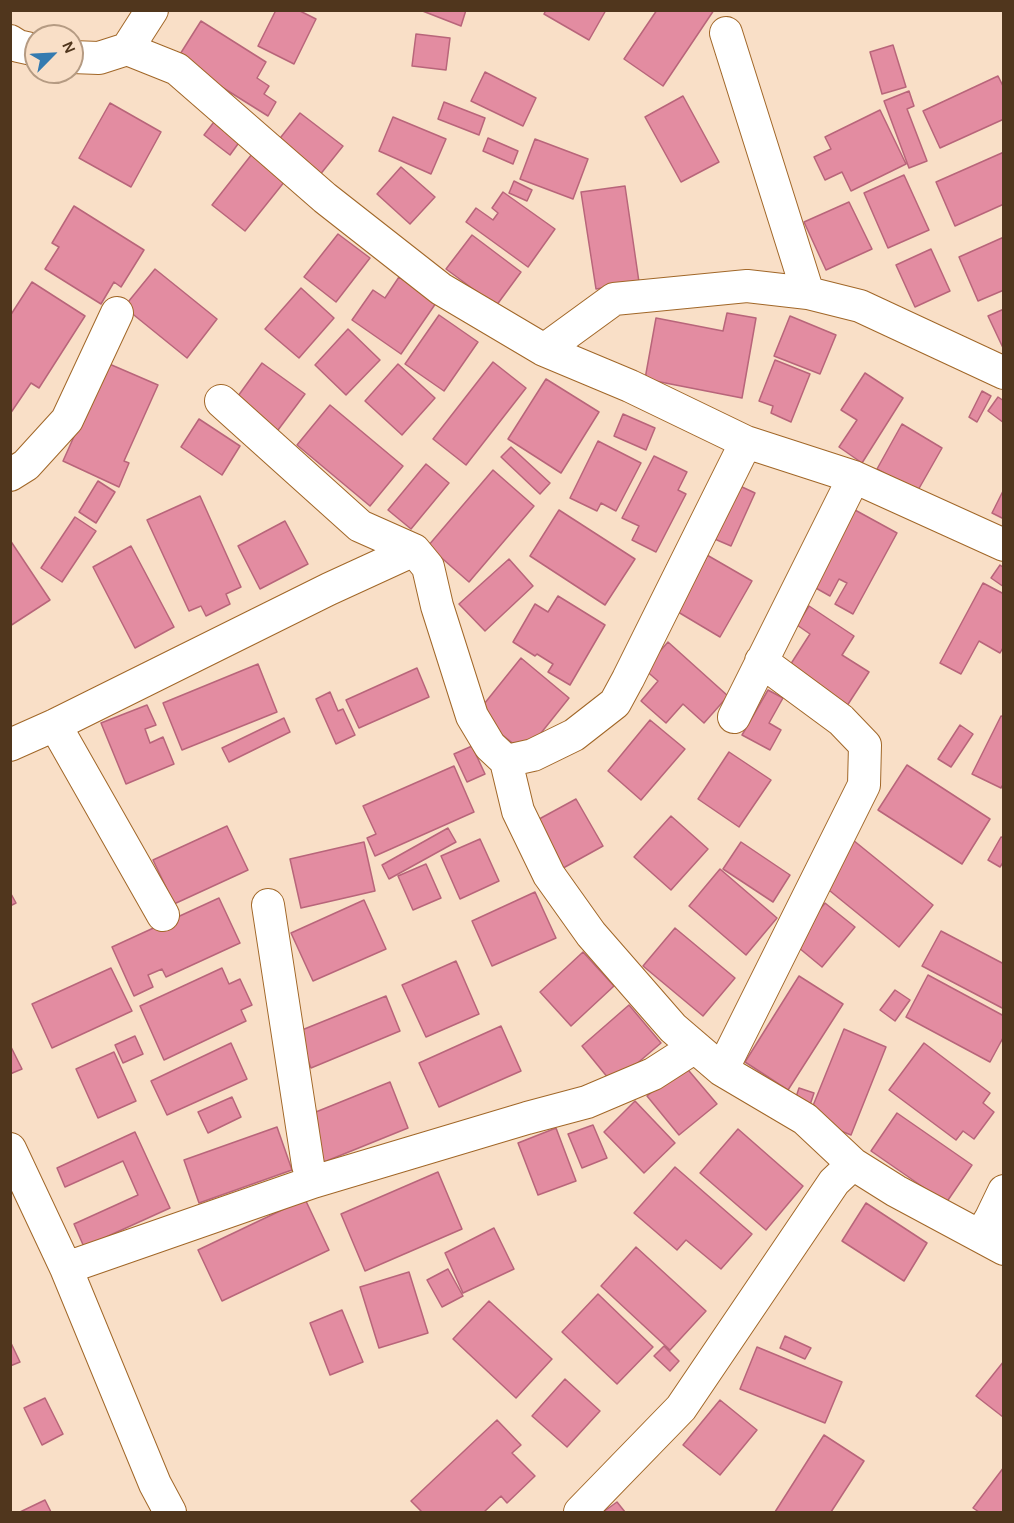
<!DOCTYPE html>
<html>
<head>
<meta charset="utf-8">
<style>
  body { margin:0 }
  #map { position:relative; width:1014px; height:1523px; overflow:hidden; background:#f9dfc7; font-family:Karla,sans-serif }
  canvas { display:block }
  .frame { position:absolute; inset:0; border:12px solid #50361d; pointer-events:none }
  .north { position:absolute; left:24px; top:24px; width:60px; height:60px; box-sizing:border-box; background:#f9dfc7; border:2px solid #b59b83; border-radius:50%; rotate:66deg; font-size:16px; font-weight:700; line-height:24px; text-align:center; color:#50361d }
  .north::after { content:''; display:block; margin:auto; width:21px; height:27px; background:#357bb0; clip-path:polygon(50% 0,100% 100%,50% 72%,0 100%) }
</style>
</head>
<body>
<div id="map">
<canvas width="1014" height="1523"></canvas>
<div class="frame"></div>
<div class="north">N</div>
</div>
<script>
const g = document.querySelector('canvas').getContext('2d');
g.lineJoin = 'round';
function fill(path, color) { g.fillStyle = color; g.fill(path, 'evenodd'); }
function stroke(path, color, width, dash) { g.strokeStyle = color; g.lineWidth = width; g.lineCap = dash ? 'butt' : 'round'; g.setLineDash(dash || []); g.stroke(path); }
const building = new Path2D(`
  M 276,10 L 298,10 L 316,19 L 294,64 L 258,46 Z
  M 420,10 L 466,10 L 461,26 Z
  M 546,10 L 606,10 L 589,40 L 544,14 Z
  M 657,10 L 714,10 L 663,86 L 624,59 Z
  M 201,21 L 266,62 L 257,78 L 269,86 L 264,94 L 276,102 L 268,116 L 177,59 Z
  M 416,34 L 450,38 L 446,70 L 412,66 Z
  M 893,45 L 906,87 L 882,94 L 870,52 Z
  M 485,72 L 536,98 L 523,126 L 471,101 Z
  M 998,76 L 1004,88 L 1004,119 L 940,148 L 923,111 Z
  M 909,91 L 914,106 L 907,109 L 927,161 L 909,168 L 884,101 Z
  M 683,96 L 719,162 L 681,182 L 645,117 Z
  M 444,102 L 485,118 L 479,135 L 438,119 Z
  M 110,103 L 161,132 L 131,187 L 79,158 Z
  M 880,110 L 906,164 L 851,191 L 842,172 L 825,180 L 814,157 L 831,149 L 825,137 Z
  M 300,113 L 343,146 L 319,176 L 277,142 Z
  M 393,117 L 446,139 L 431,174 L 379,151 Z
  M 217,118 L 243,137 L 230,155 L 204,135 Z
  M 488,138 L 518,151 L 513,164 L 483,151 Z
  M 535,139 L 588,159 L 573,199 L 520,179 Z
  M 1004,152 L 1004,204 L 955,226 L 936,182 Z
  M 252,154 L 285,181 L 245,231 L 212,205 Z
  M 401,167 L 435,197 L 410,224 L 377,194 Z
  M 904,175 L 929,230 L 888,248 L 864,193 Z
  M 514,181 L 532,190 L 527,201 L 509,193 Z
  M 625,186 L 639,282 L 596,289 L 581,192 Z
  M 503,192 L 555,229 L 528,267 L 466,222 L 476,208 L 493,220 L 498,213 L 492,208 Z
  M 849,202 L 872,249 L 826,270 L 804,222 Z
  M 74,206 L 144,250 L 121,287 L 114,282 L 101,304 L 45,269 L 59,247 L 52,243 Z
  M 338,234 L 370,258 L 336,302 L 304,277 Z
  M 472,235 L 521,272 L 496,306 L 446,269 Z
  M 1004,237 L 1004,290 L 978,301 L 959,257 Z
  M 931,249 L 950,291 L 915,307 L 896,265 Z
  M 155,269 L 217,319 L 187,358 L 124,307 Z
  M 399,277 L 436,303 L 401,354 L 352,320 L 373,290 L 385,298 Z
  M 32,282 L 85,316 L 39,388 L 31,383 L 10,414 L 10,316 Z
  M 301,288 L 334,318 L 299,358 L 265,329 Z
  M 1004,309 L 1004,350 L 988,316 Z
  M 727,313 L 756,318 L 742,398 L 645,379 L 656,318 L 723,331 Z
  M 439,315 L 478,342 L 444,391 L 405,364 Z
  M 790,316 L 836,335 L 820,374 L 774,356 Z
  M 348,329 L 380,360 L 346,395 L 315,365 Z
  M 775,360 L 810,374 L 791,422 L 771,413 L 773,406 L 759,401 Z
  M 493,362 L 526,388 L 466,465 L 433,439 Z
  M 107,363 L 158,385 L 124,461 L 129,463 L 119,487 L 63,461 Z
  M 262,363 L 305,394 L 275,434 L 233,403 Z
  M 398,364 L 435,398 L 402,435 L 365,401 Z
  M 865,373 L 903,398 L 862,463 L 839,447 L 857,420 L 841,410 Z
  M 546,379 L 599,412 L 561,473 L 508,439 Z
  M 982,391 L 991,396 L 977,422 L 969,417 Z
  M 998,397 L 1004,401 L 1004,423 L 988,411 Z
  M 330,405 L 403,466 L 370,506 L 297,445 Z
  M 623,414 L 655,428 L 646,450 L 614,436 Z
  M 199,419 L 240,446 L 222,475 L 181,447 Z
  M 902,424 L 942,448 L 917,492 L 877,469 Z
  M 598,441 L 641,463 L 616,511 L 601,503 L 597,511 L 570,498 Z
  M 511,447 L 550,483 L 540,494 L 501,457 Z
  M 654,456 L 687,472 L 678,490 L 686,494 L 656,552 L 632,540 L 639,526 L 622,518 Z
  M 426,464 L 449,483 L 411,529 L 388,510 Z
  M 493,470 L 534,506 L 469,582 L 428,546 Z
  M 727,480 L 755,493 L 731,546 L 703,534 Z
  M 98,481 L 115,492 L 96,523 L 79,512 Z
  M 1004,489 L 1004,519 L 992,513 Z
  M 200,496 L 241,587 L 226,594 L 230,604 L 206,616 L 201,606 L 189,611 L 147,520 Z
  M 559,510 L 635,559 L 605,605 L 530,556 Z
  M 855,510 L 897,533 L 853,614 L 835,604 L 847,583 L 839,579 L 830,596 L 814,587 Z
  M 75,517 L 96,531 L 62,582 L 41,568 Z
  M 285,521 L 308,564 L 260,589 L 238,546 Z
  M 10,540 L 50,600 L 10,626 Z
  M 131,546 L 174,627 L 135,648 L 93,567 Z
  M 700,551 L 752,581 L 720,637 L 668,606 Z
  M 509,559 L 533,586 L 485,631 L 459,604 Z
  M 1000,565 L 1004,568 L 1004,587 L 991,578 Z
  M 983,583 L 1004,594 L 1004,646 L 1000,653 L 979,641 L 961,674 L 940,663 Z
  M 558,596 L 605,625 L 570,685 L 548,672 L 553,664 L 537,654 L 535,656 L 513,642 L 535,604 L 548,612 Z
  M 809,606 L 854,636 L 842,655 L 869,672 L 843,712 L 785,673 L 810,634 L 797,625 Z
  M 668,642 L 728,696 L 704,723 L 683,704 L 666,723 L 641,701 L 658,681 L 644,669 Z
  M 521,658 L 569,698 L 525,753 L 476,714 Z
  M 258,664 L 277,712 L 182,750 L 163,703 Z
  M 417,668 L 429,697 L 359,728 L 346,700 Z
  M 768,690 L 783,698 L 769,723 L 781,730 L 770,750 L 742,735 Z
  M 330,692 L 338,711 L 343,709 L 355,735 L 336,744 L 316,699 Z
  M 147,705 L 156,725 L 145,729 L 150,743 L 163,737 L 174,764 L 126,784 L 101,723 Z
  M 1001,716 L 1004,717 L 1004,783 L 1001,788 L 972,774 Z
  M 284,718 L 290,732 L 229,762 L 222,748 Z
  M 650,720 L 685,749 L 641,800 L 608,771 Z
  M 960,725 L 973,734 L 951,767 L 938,759 Z
  M 472,746 L 485,774 L 467,782 L 454,754 Z
  M 729,752 L 771,780 L 739,827 L 698,799 Z
  M 907,765 L 990,819 L 962,864 L 878,810 Z
  M 454,766 L 474,812 L 375,856 L 367,838 L 376,834 L 363,806 Z
  M 576,799 L 603,846 L 556,872 L 530,824 Z
  M 671,816 L 708,849 L 671,890 L 634,857 Z
  M 227,826 L 248,870 L 174,904 L 153,860 Z
  M 448,828 L 456,842 L 389,879 L 382,865 Z
  M 1001,837 L 1004,838 L 1004,861 L 1000,867 L 988,860 Z
  M 480,839 L 499,881 L 460,899 L 441,856 Z
  M 853,840 L 933,905 L 899,947 L 819,882 Z
  M 364,842 L 375,891 L 301,908 L 290,859 Z
  M 741,842 L 790,875 L 773,902 L 723,869 Z
  M 426,864 L 441,898 L 413,910 L 398,876 Z
  M 720,869 L 777,918 L 746,955 L 689,906 Z
  M 10,892 L 16,903 L 10,906 Z
  M 535,892 L 556,938 L 492,966 L 472,921 Z
  M 219,898 L 240,943 L 166,977 L 162,969 L 148,975 L 153,987 L 134,996 L 112,947 Z
  M 364,900 L 386,949 L 313,981 L 291,933 Z
  M 825,903 L 855,927 L 822,967 L 793,943 Z
  M 675,928 L 735,978 L 703,1016 L 643,966 Z
  M 941,931 L 1004,964 L 1004,1009 L 922,966 Z
  M 583,952 L 614,986 L 571,1026 L 540,992 Z
  M 456,961 L 479,1014 L 426,1037 L 402,985 Z
  M 111,968 L 132,1011 L 52,1048 L 32,1004 Z
  M 222,968 L 229,984 L 240,979 L 252,1005 L 241,1010 L 246,1021 L 164,1060 L 140,1006 Z
  M 928,975 L 1004,1016 L 1004,1036 L 990,1062 L 906,1017 Z
  M 799,976 L 843,1004 L 788,1090 L 745,1062 Z
  M 895,990 L 910,1000 L 895,1021 L 880,1010 Z
  M 386,996 L 400,1031 L 311,1068 L 297,1032 Z
  M 629,1005 L 661,1043 L 613,1084 L 582,1046 Z
  M 501,1026 L 521,1071 L 439,1107 L 419,1063 Z
  M 844,1029 L 886,1047 L 851,1135 L 808,1118 Z
  M 135,1036 L 143,1054 L 123,1063 L 115,1045 Z
  M 231,1043 L 247,1079 L 167,1115 L 151,1081 Z
  M 924,1043 L 990,1093 L 983,1103 L 994,1112 L 974,1139 L 963,1131 L 956,1140 L 889,1090 Z
  M 10,1045 L 22,1069 L 10,1074 Z
  M 114,1052 L 136,1101 L 98,1118 L 76,1069 Z
  M 684,1065 L 717,1104 L 679,1135 L 647,1096 Z
  M 390,1082 L 408,1128 L 324,1162 L 306,1116 Z
  M 799,1088 L 814,1093 L 807,1114 L 792,1109 Z
  M 232,1097 L 241,1117 L 208,1133 L 198,1112 Z
  M 635,1101 L 675,1143 L 644,1173 L 604,1132 Z
  M 897,1113 L 972,1165 L 946,1203 L 871,1151 Z
  M 593,1125 L 607,1158 L 582,1168 L 568,1134 Z
  M 277,1127 L 292,1170 L 199,1203 L 184,1160 Z
  M 556,1128 L 576,1181 L 538,1195 L 518,1143 Z
  M 738,1129 L 803,1186 L 766,1230 L 700,1173 Z
  M 135,1132 L 170,1208 L 84,1247 L 74,1224 L 138,1195 L 123,1161 L 65,1187 L 57,1168 Z
  M 675,1167 L 752,1234 L 721,1269 L 686,1240 L 677,1250 L 634,1213 Z
  M 438,1172 L 462,1229 L 365,1271 L 341,1214 Z
  M 305,1199 L 329,1250 L 222,1301 L 198,1250 Z
  M 866,1203 L 927,1243 L 904,1281 L 842,1241 Z
  M 494,1228 L 514,1269 L 463,1293 L 445,1253 Z
  M 636,1247 L 706,1311 L 670,1350 L 601,1286 Z
  M 448,1269 L 463,1296 L 442,1307 L 427,1280 Z
  M 409,1272 L 428,1333 L 379,1348 L 360,1287 Z
  M 598,1294 L 653,1347 L 617,1384 L 562,1332 Z
  M 489,1301 L 552,1359 L 516,1398 L 453,1339 Z
  M 342,1310 L 363,1362 L 330,1375 L 310,1323 Z
  M 785,1336 L 811,1348 L 805,1359 L 780,1348 Z
  M 10,1341 L 20,1362 L 10,1366 Z
  M 664,1346 L 679,1361 L 670,1371 L 654,1356 Z
  M 757,1347 L 842,1382 L 825,1423 L 740,1389 Z
  M 1004,1361 L 1004,1417 L 1003,1417 L 976,1396 Z
  M 565,1379 L 600,1411 L 567,1447 L 532,1416 Z
  M 45,1398 L 63,1434 L 42,1445 L 24,1408 Z
  M 720,1400 L 757,1430 L 720,1475 L 683,1445 Z
  M 497,1420 L 521,1445 L 512,1453 L 535,1476 L 507,1503 L 501,1496 L 484,1512 L 422,1512 L 411,1501 Z
  M 824,1435 L 864,1461 L 831,1512 L 775,1512 Z
  M 1004,1467 L 1004,1512 L 979,1512 L 973,1508 Z
  M 45,1500 L 51,1512 L 20,1512 Z
  M 617,1502 L 625,1512 L 603,1512 Z`);
fill(building, '#e38ca1');
stroke(building, '#b8657a', 1.5);
const minor = new Path2D(`
  M 726,33 L 808,293
  M 10,41 L 18,46 L 36,50
  M 127,49 L 177,69 L 325,198 L 441,289 L 544,350 L 630,386 L 746,442 L 854,477 L 1004,545
  M 72,57 L 99,58 L 127,49 L 152,10
  M 544,350 L 614,299 L 747,286 L 808,293 L 860,306 L 1004,373
  M 221,401 L 360,526 L 414,550 L 428,567 L 437,606 L 472,716 L 490,746 L 506,761 L 533,755 L 574,735 L 615,703 L 628,679 L 746,442
  M 10,475 L 26,465 L 67,420 L 117,313
  M 734,717 L 854,477
  M 55,725 L 163,915
  M 10,745 L 55,725 L 329,589 L 414,550
  M 506,761 L 518,811 L 549,875 L 591,934 L 673,1028 L 722,1070 L 805,1119 L 853,1164
  M 268,905 L 308,1165 L 313,1182
  M 722,1070 L 864,785 L 865,745 L 841,720 L 761,661
  M 10,1149 L 66,1268 L 155,1484 L 170,1512
  M 980,1236 L 991,1218 L 1004,1191
  M 66,1268 L 313,1182 L 527,1118 L 587,1102 L 653,1074 L 695,1047
  M 580,1512 L 681,1408 L 834,1182 L 853,1164 L 896,1191 L 1004,1249`);
stroke(minor, '#a16728', 34);
stroke(minor, '#fff', 32);
</script>
</body>
</html>
